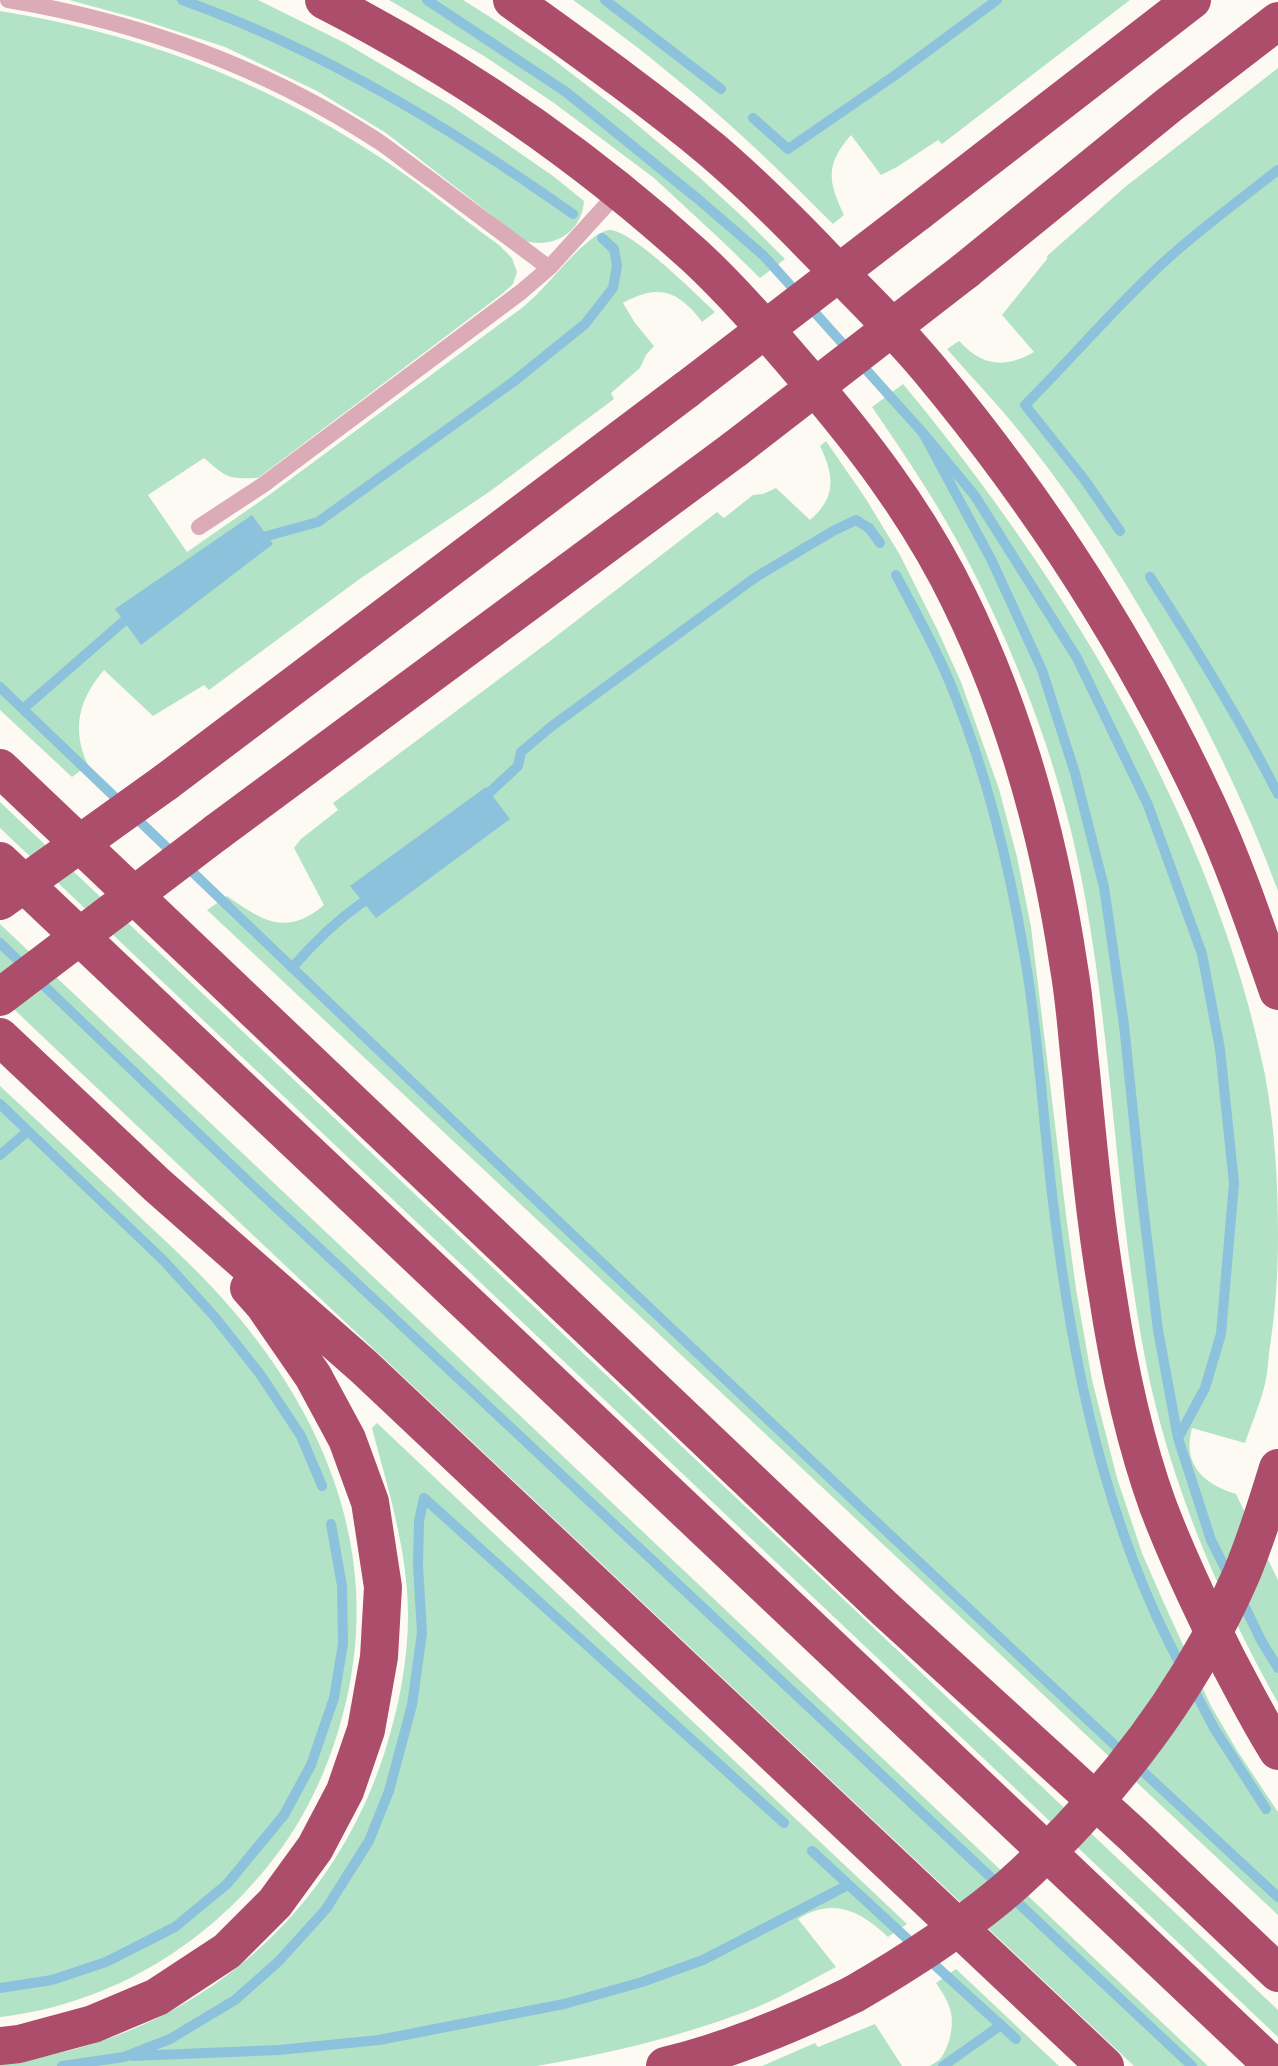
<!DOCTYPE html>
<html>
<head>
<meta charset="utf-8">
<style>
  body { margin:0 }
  canvas { display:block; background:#fdfaf4 }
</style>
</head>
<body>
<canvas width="1278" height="2066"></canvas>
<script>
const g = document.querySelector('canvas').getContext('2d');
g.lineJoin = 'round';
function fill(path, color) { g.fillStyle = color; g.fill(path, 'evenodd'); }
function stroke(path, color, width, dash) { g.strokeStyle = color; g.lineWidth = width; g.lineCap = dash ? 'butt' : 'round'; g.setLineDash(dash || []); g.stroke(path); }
fill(new Path2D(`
  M 69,0 L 258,0 L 345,43 L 452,106 L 553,176 L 584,201 C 582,232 554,249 525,241 L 386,133 L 317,91 L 225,47 L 139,19 Z
  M 389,0 L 463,0 L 490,17 L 550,57 L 628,117 L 698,176 L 746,220 L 785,259 L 760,278 L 722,241 L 654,178 L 554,103 L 484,56 Z
  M 573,0 L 1130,0 L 942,144 L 938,140 L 897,167 L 881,175 L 851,135 C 825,165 828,181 844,215 L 833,224 C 782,173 731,123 675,78 C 642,50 608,25 573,0 Z
  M 0,11 C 132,32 258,78 370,151 C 415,179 456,214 499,245 L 512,258 L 517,272 L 513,284 L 502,294 L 258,478 C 227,479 227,478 204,458 L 148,495 L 187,552 L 269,495 L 508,318 C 517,312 526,305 533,298 C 551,282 587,233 609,230 C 630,228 698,296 715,312 L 702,322 C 679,291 659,283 623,303 L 635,323 L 654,346 L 646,355 L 640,368 L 611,393 L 614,399 L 489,492 L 361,578 L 209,690 L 204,685 L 153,716 L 104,670 C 79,699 71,729 88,765 L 72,777 L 0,710 Z
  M 1278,68 L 1278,891 C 1245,801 1202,715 1154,632 C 1117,568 1077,504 1031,446 C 1005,412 975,381 947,349 L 959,341 C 982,366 1004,369 1034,352 L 1002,315 L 1047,259 L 1047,256 L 1125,187 Z
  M 903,384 C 1065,578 1215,825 1265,1075 C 1275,1128 1278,1183 1278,1237 C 1278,1277 1275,1314 1269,1353 C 1268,1365 1267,1377 1264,1388 C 1259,1407 1251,1425 1245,1443 L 1192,1428 C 1182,1464 1203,1484 1236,1494 L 1278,1580 L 1278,1703 C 1219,1597 1170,1483 1146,1363 C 1116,1209 1113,1051 1085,897 C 1065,782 1023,669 970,565 C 942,510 907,458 872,407 Z
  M 826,441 L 866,499 L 900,555 L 938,631 L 961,682 L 999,789 L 1017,857 L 1031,927 L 1066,1215 L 1076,1289 L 1092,1380 L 1117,1478 L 1142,1553 L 1163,1601 L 1211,1706 L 1238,1752 L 1278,1812 L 1278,1915 L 207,910 L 227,896 C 263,921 286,937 324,905 L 294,848 L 301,839 L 338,810 L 333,803 L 550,641 L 717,512 L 724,518 L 753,495 L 763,494 L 776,488 L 810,520 C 837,497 834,475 820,446 Z
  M 0,802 L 1278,2010 L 1278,2037 L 0,828 Z
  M 0,924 L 1208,2066 L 1134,2066 L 79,1071 L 0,996 Z
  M 0,1086 C 40,1123 79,1160 119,1197 C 153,1230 190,1262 222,1298 C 319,1406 379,1541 349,1688 C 337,1747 314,1805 278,1853 C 211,1943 112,2004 0,2017 Z
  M 377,1423 L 907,1924 L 888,1937 C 862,1912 833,1896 798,1919 L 836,1967 C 806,1983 776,2000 745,2012 C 678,2037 607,2054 537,2066 L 0,2066 L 0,2063 C 182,2044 330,1925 385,1751 C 399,1707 408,1660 408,1615 C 408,1551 388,1489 372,1428 Z
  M 956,1969 L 1059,2066 L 929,2066 C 930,2066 938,2061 939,2060 C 949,2050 954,2026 951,2013 C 949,2002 942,1992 936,1983 Z
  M 875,2024 L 902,2066 L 762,2066 L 815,2043 L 818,2047 Z`), '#b3e3c6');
fill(new Path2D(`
  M 252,515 L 273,544 L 141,645 L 115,609 Z
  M 486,787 L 510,819 L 376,918 L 350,886 Z`), '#8cc2db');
stroke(new Path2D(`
  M 182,0 C 325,51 449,127 573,214
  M 427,0 L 566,92 L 698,199 L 764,256 L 923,433
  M 605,0 L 721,89
  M 753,118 L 788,149 L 894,76 L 997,0
  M 1120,531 L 1084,479 L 1025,405 C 1072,358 1115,307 1164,262 C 1200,229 1240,200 1278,170
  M 267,536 L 318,522 L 513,382 L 585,324 L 613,288 L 617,266 L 614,249 L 602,238
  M 896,575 C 917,615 940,656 956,698 C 989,781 1010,870 1025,958 C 1039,1039 1043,1121 1053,1202 C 1072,1363 1105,1525 1182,1668
  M 1150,577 C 1196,648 1240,719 1278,794
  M 0,687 L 122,804
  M 23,709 L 124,621
  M 490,792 L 518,766 L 521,752 L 552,726 L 756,577 L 833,531 L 856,520 L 869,528 L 880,543
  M 133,815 C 512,1179 893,1540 1278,1897
  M 0,943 L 25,967
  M 292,968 C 314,942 336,921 363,902
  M 37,979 L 252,1185 L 1192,2066
  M 0,1104 L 28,1131 L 0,1155
  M 28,1131 L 164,1261 L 214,1316 L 260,1374 L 301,1436 L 322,1486
  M 1178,1438 L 1205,1388 L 1221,1334 L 1234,1183 L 1220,1049 L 1202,954 L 1148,805 L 1077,658 L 975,496 L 923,433 L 991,559 L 1042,670 L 1075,773 L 1104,887 L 1124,1025 L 1141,1189 L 1158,1330 L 1178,1438 L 1211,1540 L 1229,1576
  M 1240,1597 L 1262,1642 L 1278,1668
  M 1192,1686 L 1214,1728 L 1266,1809
  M 812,1851 L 916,1947
  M 927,1958 L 1016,2039
  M 0,1988 L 52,1980 L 106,1962 L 175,1927 L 227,1884 L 284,1815 L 311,1765 L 334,1698 L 343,1644 L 342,1586 L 331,1524
  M 133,2056 L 279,2050 L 379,2040 L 564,2004 L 642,1982 L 703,1960 L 848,1885
  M 62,2066 L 124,2057 L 170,2039 L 235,2000 L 279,1961 L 326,1909 L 369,1841 L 389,1791 L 412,1705 L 422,1633 L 418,1565 L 419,1521 L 424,1498 L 784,1823
  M 943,2066 L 1001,2025`), '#8cc2db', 10);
stroke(new Path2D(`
  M 8,0 C 140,22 266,68 378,141 C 397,154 415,169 434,182 C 472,211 511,239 549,268
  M 199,527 L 263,485 L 521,292 L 549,268 L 619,191`), '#dbacb7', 16);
stroke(new Path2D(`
  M 324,0 C 459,69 584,155 695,256 C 736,294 773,338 809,380 C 862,442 910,505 948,577 C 1011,698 1049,833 1069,968 C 1075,1002 1077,1037 1081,1072 C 1088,1145 1095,1219 1107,1291 C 1118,1364 1133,1437 1158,1506 C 1178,1559 1202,1609 1227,1659 C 1244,1691 1259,1721 1278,1751
  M 512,0 C 580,49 648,97 712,150 C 754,186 794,226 832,266 C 865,299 899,333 929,369 C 1039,501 1134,648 1207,805 C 1235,865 1256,928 1278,991
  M 918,212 L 1192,0
  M 965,271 L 1169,105 L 1278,21
  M 0,768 L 885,1609 L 1133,1835 L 1278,1973
  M 166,782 L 686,390
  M 217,832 L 735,449
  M 0,861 L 1273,2066
  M 0,1037 L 157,1185 L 364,1367 L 1105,2066
  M 0,2046 L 19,2044 L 93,2024 L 157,1997 L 227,1951 L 275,1903 L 315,1848 L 345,1791 L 366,1730 L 379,1657 L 383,1587 L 370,1502 L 347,1439 L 313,1376 L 264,1305 L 249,1288
  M 665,2066 C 731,2050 793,2024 854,1994`), '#ac4e6b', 38);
stroke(new Path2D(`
  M 686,390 L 918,212
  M 735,449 L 965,271
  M 0,901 L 166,782
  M 0,997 L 217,832
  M 854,1994 C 904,1965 954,1933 999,1896 C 1023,1877 1046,1853 1068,1831 C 1140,1755 1200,1670 1242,1573 C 1256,1539 1267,1504 1278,1468`), '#ac4e6b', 38);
</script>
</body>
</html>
